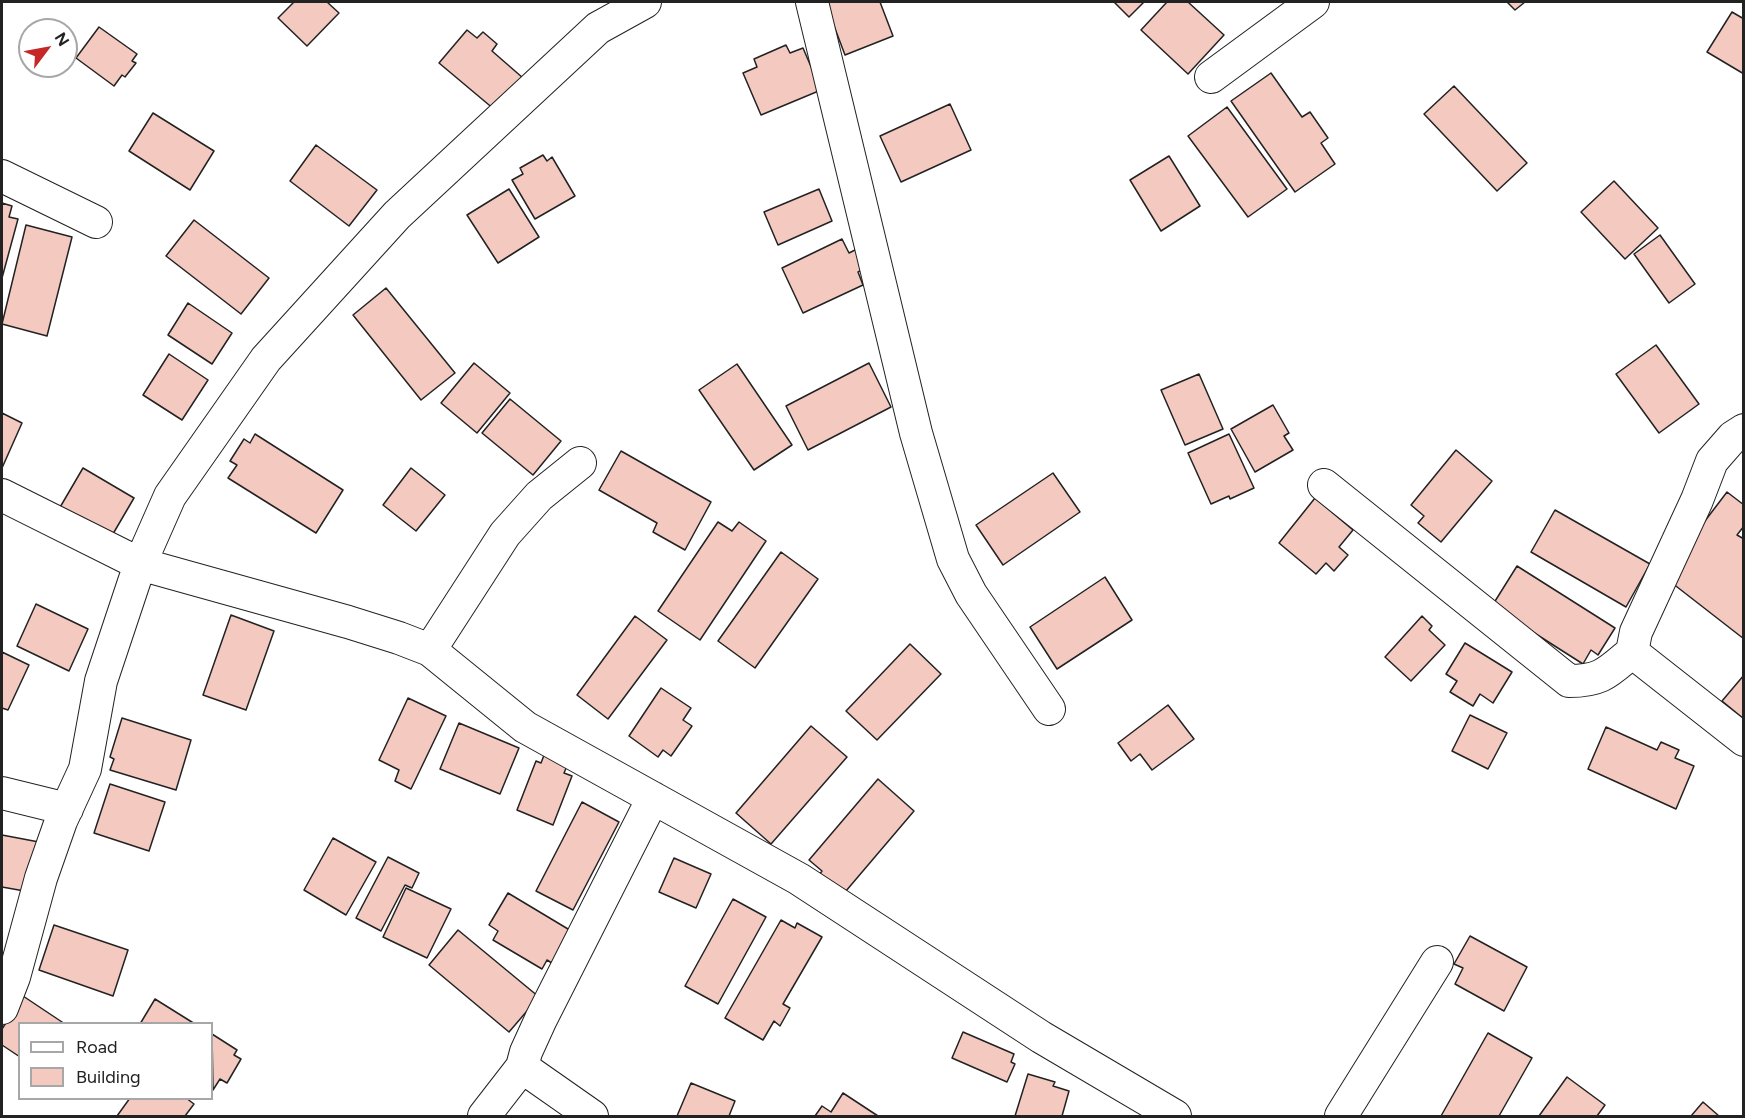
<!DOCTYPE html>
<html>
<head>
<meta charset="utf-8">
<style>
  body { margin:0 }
  #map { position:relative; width:1745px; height:1118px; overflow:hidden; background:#fff; font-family:Figtree,sans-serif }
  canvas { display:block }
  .frame { position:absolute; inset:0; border:3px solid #222; pointer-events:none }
  .legend { position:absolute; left:18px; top:1022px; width:195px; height:78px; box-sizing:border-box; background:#fff; border:2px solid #a7a7a7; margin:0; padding:8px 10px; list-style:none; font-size:18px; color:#222 }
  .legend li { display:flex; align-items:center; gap:12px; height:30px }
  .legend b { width:30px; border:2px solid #a7a7a7 }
  .north { position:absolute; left:18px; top:18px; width:60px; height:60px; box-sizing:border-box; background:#fff; border:2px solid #a7a7a7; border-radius:50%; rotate:58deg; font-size:16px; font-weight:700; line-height:24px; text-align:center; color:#222 }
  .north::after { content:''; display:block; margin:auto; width:21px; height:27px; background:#c62828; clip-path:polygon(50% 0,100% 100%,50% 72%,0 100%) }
</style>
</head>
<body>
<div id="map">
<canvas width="1745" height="1118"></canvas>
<div class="frame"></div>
<ul class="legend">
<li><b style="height:8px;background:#fff"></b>Road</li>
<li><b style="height:16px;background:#f3c9c0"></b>Building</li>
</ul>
<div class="north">N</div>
</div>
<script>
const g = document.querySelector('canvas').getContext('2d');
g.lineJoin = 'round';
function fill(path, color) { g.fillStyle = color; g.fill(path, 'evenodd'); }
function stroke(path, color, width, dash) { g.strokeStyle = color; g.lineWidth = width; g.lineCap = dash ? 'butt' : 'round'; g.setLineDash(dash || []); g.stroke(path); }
const building = new Path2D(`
  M 294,2 L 327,2 L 339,13 L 307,46 L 278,18 Z
  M 825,2 L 880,2 L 893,36 L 845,55 Z
  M 1114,2 L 1144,2 L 1129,17 Z
  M 1167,2 L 1188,2 L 1224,35 L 1188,74 L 1141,30 Z
  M 1507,2 L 1525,2 L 1515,10 Z
  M 1732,12 L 1744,19 L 1744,74 L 1707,52 Z
  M 99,27 L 137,54 L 132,61 L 136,63 L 125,77 L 122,75 L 114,86 L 76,58 Z
  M 467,30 L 477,38 L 483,32 L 497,44 L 492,51 L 523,78 L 495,110 L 439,63 Z
  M 786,45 L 790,53 L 803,48 L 821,90 L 761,115 L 743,73 L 757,67 L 754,59 Z
  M 1271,73 L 1302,117 L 1310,112 L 1328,138 L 1321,143 L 1335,164 L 1295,192 L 1231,101 Z
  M 1454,86 L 1527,163 L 1497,191 L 1424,114 Z
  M 950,104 L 971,150 L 901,182 L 880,136 Z
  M 1227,107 L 1287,189 L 1248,217 L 1188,136 Z
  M 153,113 L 214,151 L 190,190 L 129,151 Z
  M 316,145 L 377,190 L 349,226 L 290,181 Z
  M 543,155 L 547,161 L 552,157 L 575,196 L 535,219 L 512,180 L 523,174 L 520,168 Z
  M 1169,156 L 1200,206 L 1161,231 L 1130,180 Z
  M 1614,181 L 1658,228 L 1625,259 L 1581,212 Z
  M 509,189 L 539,237 L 498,263 L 467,215 Z
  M 819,189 L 832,221 L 778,245 L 764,212 Z
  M 2,203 L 12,206 L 9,217 L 18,219 L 2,278 Z
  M 194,220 L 269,278 L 241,314 L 166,256 Z
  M 26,225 L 72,237 L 47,336 L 2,324 Z
  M 1660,235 L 1695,284 L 1669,303 L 1634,254 Z
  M 842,239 L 849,253 L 859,248 L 868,267 L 858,272 L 863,285 L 803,313 L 782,268 Z
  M 386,288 L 455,373 L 421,400 L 353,315 Z
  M 188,303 L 232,333 L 212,364 L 168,335 Z
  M 1656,345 L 1699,404 L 1659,433 L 1616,374 Z
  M 169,354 L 208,380 L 182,420 L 143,395 Z
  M 474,363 L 510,393 L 477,433 L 441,403 Z
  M 869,363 L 891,407 L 808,450 L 786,406 Z
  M 737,364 L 792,445 L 754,470 L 699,390 Z
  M 1199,374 L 1223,429 L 1185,445 L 1161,390 Z
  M 510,399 L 561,441 L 533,475 L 482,433 Z
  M 1273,405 L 1289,433 L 1284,436 L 1293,450 L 1255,472 L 1231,429 Z
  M 2,413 L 22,423 L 2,468 Z
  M 255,434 L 343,490 L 316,533 L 228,478 L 237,465 L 230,461 L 244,439 L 250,443 Z
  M 1229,434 L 1254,488 L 1230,499 L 1229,496 L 1211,504 L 1188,453 Z
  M 1456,450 L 1492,481 L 1441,542 L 1418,523 L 1424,516 L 1411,505 Z
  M 621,451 L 711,502 L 685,550 L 653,532 L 657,523 L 599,490 Z
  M 83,468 L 134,498 L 110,539 L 59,509 Z
  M 411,468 L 445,495 L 416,531 L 383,505 Z
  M 1053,473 L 1080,512 L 1003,565 L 976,525 Z
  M 1727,492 L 1744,505 L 1744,526 L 1737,535 L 1744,539 L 1744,639 L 1663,576 Z
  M 1315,498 L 1353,530 L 1339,547 L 1348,555 L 1334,571 L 1326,563 L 1316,574 L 1279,543 Z
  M 1555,510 L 1650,564 L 1626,607 L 1531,552 Z
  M 718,522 L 732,531 L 739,522 L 766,541 L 700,640 L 658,611 Z
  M 781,552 L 818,579 L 755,668 L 718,641 Z
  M 1517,566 L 1615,628 L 1598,655 L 1591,650 L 1583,664 L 1492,606 Z
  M 1105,577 L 1132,620 L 1057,669 L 1030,627 Z
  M 36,604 L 88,629 L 69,671 L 17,646 Z
  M 231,615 L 274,631 L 246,710 L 203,695 Z
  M 635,616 L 667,640 L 608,719 L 577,695 Z
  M 1422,616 L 1432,626 L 1429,630 L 1445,645 L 1411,681 L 1385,657 Z
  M 1465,643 L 1512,672 L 1493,703 L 1480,694 L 1473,706 L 1450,692 L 1457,681 L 1446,674 Z
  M 910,644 L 941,674 L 877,740 L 846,711 Z
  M 2,652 L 29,665 L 8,710 L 2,708 Z
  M 1744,675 L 1744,719 L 1722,701 Z
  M 661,688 L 691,708 L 683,720 L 692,726 L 671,756 L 663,750 L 658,757 L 629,736 Z
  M 408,698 L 446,716 L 411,789 L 395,781 L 399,770 L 379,760 Z
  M 1168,705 L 1194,739 L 1152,770 L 1140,754 L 1131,761 L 1118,743 Z
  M 1470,715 L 1507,733 L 1488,769 L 1452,751 Z
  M 122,718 L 191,740 L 176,790 L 110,770 L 114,759 L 110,757 Z
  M 459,723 L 519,748 L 500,794 L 440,769 Z
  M 811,726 L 847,757 L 771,844 L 736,813 Z
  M 1606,727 L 1657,750 L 1661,742 L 1679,750 L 1675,758 L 1694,766 L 1676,809 L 1588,769 Z
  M 546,750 L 570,759 L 564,773 L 572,776 L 553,825 L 517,810 L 536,761 L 541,763 Z
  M 878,779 L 914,811 L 840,898 L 817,878 L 822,871 L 809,860 Z
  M 110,784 L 165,802 L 149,851 L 94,833 Z
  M 582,802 L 619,822 L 573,910 L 536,891 Z
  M 2,835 L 39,842 L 30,892 L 2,887 Z
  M 333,838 L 376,862 L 346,915 L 304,890 Z
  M 388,857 L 419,873 L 412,888 L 405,885 L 381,931 L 356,918 Z
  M 674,858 L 711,874 L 696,908 L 659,892 Z
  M 406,888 L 451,909 L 427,958 L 383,937 Z
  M 508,893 L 573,932 L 558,967 L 547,960 L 542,969 L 493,940 L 498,931 L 489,925 Z
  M 733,899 L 766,917 L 718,1004 L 685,986 Z
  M 781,920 L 795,928 L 797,923 L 822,937 L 783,1004 L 790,1008 L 780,1026 L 774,1021 L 763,1040 L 725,1018 Z
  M 54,925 L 128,950 L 113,996 L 39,970 Z
  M 458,930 L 539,997 L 509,1032 L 429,965 Z
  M 1470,936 L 1527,967 L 1504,1011 L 1455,984 L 1463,968 L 1454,964 Z
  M 23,996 L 65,1024 L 20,1024 L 20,1057 L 2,1045 L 2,1029 Z
  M 155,999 L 195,1024 L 140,1024 Z
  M 963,1032 L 1014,1054 L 1011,1062 L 1015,1064 L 1007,1082 L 952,1058 Z
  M 1488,1033 L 1532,1058 L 1499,1116 L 1441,1116 Z
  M 212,1034 L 237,1050 L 234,1055 L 241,1059 L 227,1083 L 220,1079 L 213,1090 Z
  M 1028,1074 L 1055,1082 L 1053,1086 L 1069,1091 L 1062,1116 L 1015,1116 Z
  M 1567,1077 L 1605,1105 L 1597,1116 L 1539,1116 Z
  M 691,1083 L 735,1101 L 729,1116 L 677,1116 Z
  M 843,1093 L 878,1116 L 815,1116 L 822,1106 L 831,1112 Z
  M 130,1098 L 186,1098 L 194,1104 L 185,1116 L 117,1116 Z
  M 1703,1102 L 1719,1116 L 1691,1116 Z`);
fill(building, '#f3c9c0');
stroke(building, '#222', 1.5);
const minor = new Path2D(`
  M 812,2 L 916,433 L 953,559 L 971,594 L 1049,709
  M 1211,77 L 1313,2
  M 2,176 L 96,222
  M 1744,430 L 1733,437 L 1712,461 L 1697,500 L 1636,632 L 1632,652 L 1744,740
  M 1324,485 L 1569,681 C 1602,681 1608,672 1632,652
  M 2,495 L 140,564 L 348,622 L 399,638 L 430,650 L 525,727 L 799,879 L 1041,1037 L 1175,1116
  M 430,650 L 505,534 L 539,496 L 580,463
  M 2,793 L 67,809
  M 2,1008 L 14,977 L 41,878 L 61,821 L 85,769 L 101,681 L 140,564 L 170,496 L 266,359 L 397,215 L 598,28 L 645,2
  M 522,1067 L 592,1116
  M 484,1116 L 522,1067 L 526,1052 L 541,1019 L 653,798
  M 1341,1116 L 1437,962`);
stroke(minor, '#222', 34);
stroke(minor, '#fff', 32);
</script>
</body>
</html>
